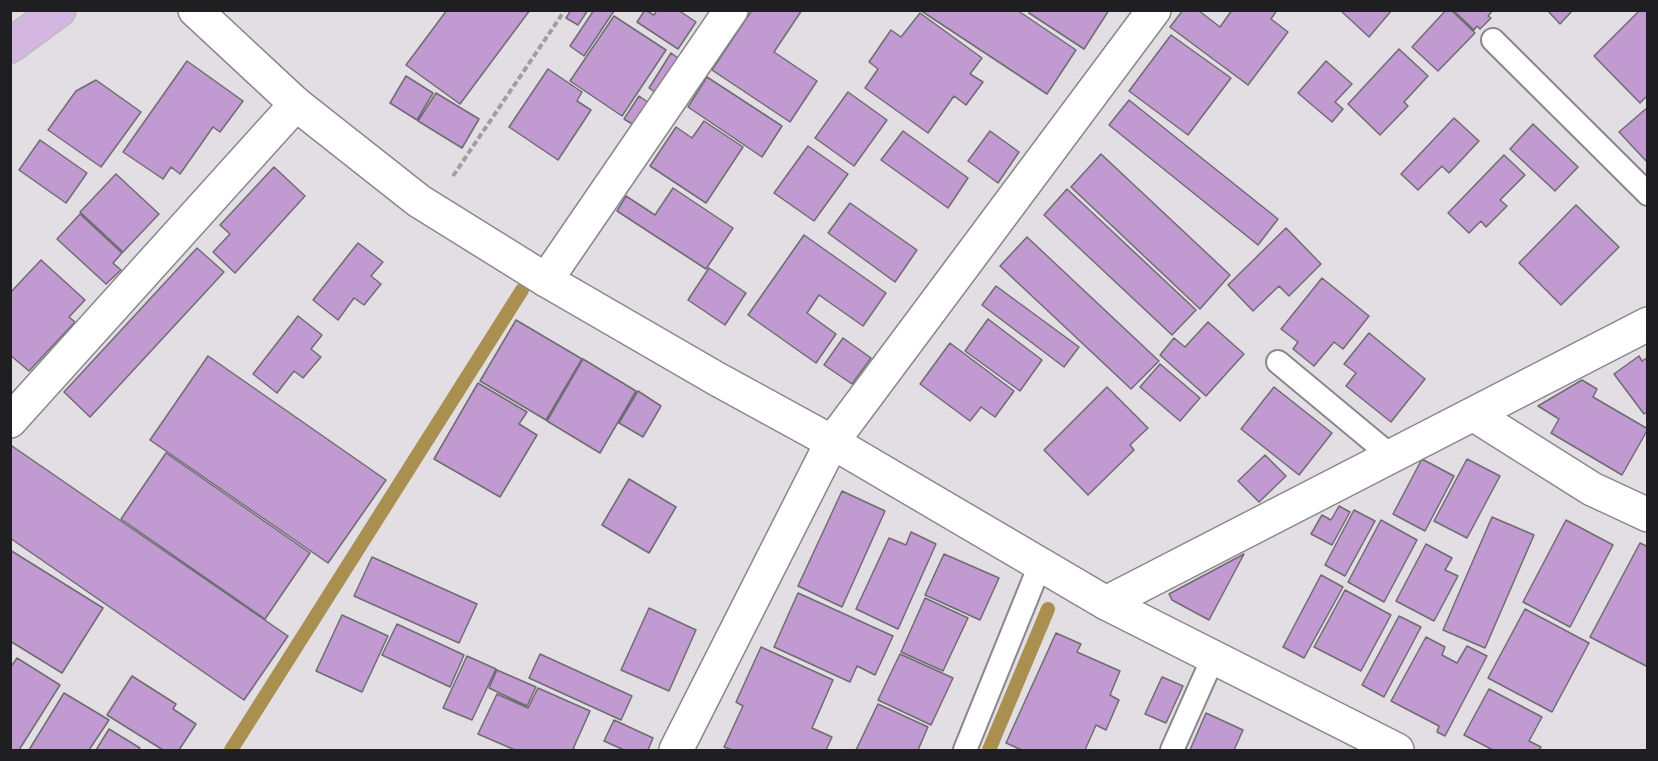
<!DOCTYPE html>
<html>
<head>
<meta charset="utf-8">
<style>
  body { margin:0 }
  #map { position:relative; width:1658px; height:761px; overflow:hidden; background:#e2dee4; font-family:Spectral,serif }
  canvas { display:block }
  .frame { position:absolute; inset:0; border:12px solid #1f1e20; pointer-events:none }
</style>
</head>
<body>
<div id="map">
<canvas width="1658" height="761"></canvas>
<div class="frame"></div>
</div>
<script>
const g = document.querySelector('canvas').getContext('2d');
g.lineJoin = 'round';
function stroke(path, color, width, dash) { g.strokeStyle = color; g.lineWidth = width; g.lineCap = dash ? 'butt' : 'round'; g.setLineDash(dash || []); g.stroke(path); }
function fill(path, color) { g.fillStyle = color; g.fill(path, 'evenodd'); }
stroke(new Path2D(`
  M 231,750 L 522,290
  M 989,750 L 1048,609`), '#a99051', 14);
const building = new Path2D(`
  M 447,10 L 530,10 L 460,104 L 406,65 Z
  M 571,10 L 588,10 L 578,25 L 566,18 Z
  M 594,10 L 614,11 L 584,56 L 570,46 Z
  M 645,10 L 654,15 L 657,10 L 678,10 L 696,22 L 678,49 L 637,22 Z
  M 752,10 L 802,10 L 774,52 L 817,81 L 790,122 L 712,70 Z
  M 920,10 L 1017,10 L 1076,50 L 1047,94 Z
  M 1030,10 L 1109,10 L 1084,49 L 1029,13 Z
  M 1183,10 L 1198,10 L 1220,27 L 1232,10 L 1277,10 L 1271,19 L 1288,32 L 1248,85 L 1170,27 Z
  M 1340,10 L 1392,10 L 1369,37 Z
  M 1446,10 L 1451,10 L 1475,33 L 1438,71 L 1412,47 Z
  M 1453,10 L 1493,10 L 1488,16 L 1491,18 L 1480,29 L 1477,26 L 1474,30 Z
  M 1547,10 L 1573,10 L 1560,24 Z
  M 1640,10 L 1648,10 L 1648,95 L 1640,103 L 1594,56 Z
  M 920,13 L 982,58 L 970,74 L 983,82 L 966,105 L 954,96 L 928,133 L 865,88 L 878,69 L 869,62 L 891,30 L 901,37 Z
  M 614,16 L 666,50 L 622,116 L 570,81 Z
  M 1171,35 L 1231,78 L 1188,135 L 1129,91 Z
  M 1399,49 L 1428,76 L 1404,102 L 1408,106 L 1380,135 L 1348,104 Z
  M 671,53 L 681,60 L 659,95 L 649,88 Z
  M 187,61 L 243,101 L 220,132 L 213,127 L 180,174 L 171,167 L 163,179 L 123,152 Z
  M 1326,61 L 1352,84 L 1335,102 L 1343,109 L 1332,122 L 1298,93 Z
  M 548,69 L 582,92 L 577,101 L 591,110 L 558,160 L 509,127 Z
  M 406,76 L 433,93 L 417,120 L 390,103 Z
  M 707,77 L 782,126 L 762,157 L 688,107 Z
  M 96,80 L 141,112 L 101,167 L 48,130 L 76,91 Z
  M 848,92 L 887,120 L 854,166 L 815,138 Z
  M 436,93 L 479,119 L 462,148 L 418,121 Z
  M 639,96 L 652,105 L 637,127 L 624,119 Z
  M 1129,100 L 1278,219 L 1258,245 L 1109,125 Z
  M 1648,107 L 1648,163 L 1619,132 Z
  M 1454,118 L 1479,141 L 1449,173 L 1442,166 L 1418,190 L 1401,174 Z
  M 704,121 L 743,147 L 706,203 L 650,166 L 676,127 L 692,138 Z
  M 1533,124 L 1578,167 L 1555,191 L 1510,149 Z
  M 903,131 L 968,178 L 948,208 L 881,160 Z
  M 990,131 L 1019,152 L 998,183 L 968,161 Z
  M 40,140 L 87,173 L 66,203 L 19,170 Z
  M 808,146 L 848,174 L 814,221 L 774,193 Z
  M 1101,154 L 1230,275 L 1200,309 L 1071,187 Z
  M 1504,155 L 1525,175 L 1500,200 L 1507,206 L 1486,227 L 1481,221 L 1469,233 L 1448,213 Z
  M 274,167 L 305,196 L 235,273 L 213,252 L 230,234 L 220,225 Z
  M 116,174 L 159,214 L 123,252 L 80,212 Z
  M 673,188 L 733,228 L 706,269 L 617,211 L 626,196 L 655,215 Z
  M 1067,189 L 1196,310 L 1172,335 L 1044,215 Z
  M 850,203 L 917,250 L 895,282 L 828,233 Z
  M 1576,205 L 1619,247 L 1561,305 L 1519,263 Z
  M 80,214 L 122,253 L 113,263 L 121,270 L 106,284 L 57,239 Z
  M 1286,228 L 1321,264 L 1289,296 L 1279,286 L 1253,311 L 1228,285 Z
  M 804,235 L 886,293 L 863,326 L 819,295 L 807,313 L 836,334 L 816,363 L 748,315 Z
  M 1027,237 L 1159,361 L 1131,389 L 1000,266 Z
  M 358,243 L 383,262 L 371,276 L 381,284 L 364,305 L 354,298 L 338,320 L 313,300 Z
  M 197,248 L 224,272 L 90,417 L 64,392 Z
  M 41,260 L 85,300 L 69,317 L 75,322 L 29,371 L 10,355 L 10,293 Z
  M 709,268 L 746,293 L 725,325 L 688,300 Z
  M 1322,278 L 1369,316 L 1343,349 L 1334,342 L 1314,366 L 1293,349 L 1298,342 L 1281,329 Z
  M 996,286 L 1079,347 L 1064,367 L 982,305 Z
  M 298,316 L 322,335 L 311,349 L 321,357 L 303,378 L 294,371 L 277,393 L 253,374 Z
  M 988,319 L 1042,360 L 1020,391 L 965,351 Z
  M 516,320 L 582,359 L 546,420 L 480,381 Z
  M 1208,322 L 1244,354 L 1206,396 L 1160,355 L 1174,338 L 1185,347 Z
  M 1369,333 L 1425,379 L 1391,422 L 1346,386 L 1356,373 L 1344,364 Z
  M 843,338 L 871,358 L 852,384 L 824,365 Z
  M 950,343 L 1014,391 L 995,417 L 981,407 L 970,421 L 920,384 Z
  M 208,356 L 386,480 L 328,563 L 150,440 Z
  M 1639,356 L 1642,361 L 1648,357 L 1648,411 L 1644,414 L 1614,374 Z
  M 583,359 L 636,391 L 600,453 L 547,421 Z
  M 1160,364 L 1200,398 L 1180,421 L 1140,387 Z
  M 1582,380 L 1597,389 L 1593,397 L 1648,429 L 1622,475 L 1551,433 L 1559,419 L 1538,406 Z
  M 478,383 L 527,412 L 519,424 L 537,435 L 500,497 L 434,459 Z
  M 1107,387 L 1148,428 L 1130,445 L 1134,450 L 1088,495 L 1044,450 Z
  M 1274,387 L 1332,433 L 1299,475 L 1241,429 Z
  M 638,391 L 661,406 L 643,437 L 619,423 Z
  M 12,446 L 288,636 L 244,700 L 10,538 L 10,447 Z
  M 166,453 L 310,553 L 265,619 L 121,519 Z
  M 1265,455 L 1286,476 L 1259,502 L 1238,481 Z
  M 1422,459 L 1454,476 L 1425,531 L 1393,514 Z
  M 1467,459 L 1500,476 L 1467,538 L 1434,521 Z
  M 629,479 L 676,507 L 649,553 L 602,525 Z
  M 842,491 L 885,511 L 842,607 L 798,586 Z
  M 1339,506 L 1350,512 L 1332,545 L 1311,534 L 1322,515 L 1331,520 Z
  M 1354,510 L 1375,521 L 1345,576 L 1325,565 Z
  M 1492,517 L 1534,535 L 1485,648 L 1443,630 Z
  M 1381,520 L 1417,540 L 1384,602 L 1348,582 Z
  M 1566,520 L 1613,545 L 1570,627 L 1523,602 Z
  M 911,532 L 936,544 L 898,629 L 856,609 L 889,538 L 906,545 Z
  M 1640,543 L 1648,547 L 1648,667 L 1590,637 Z
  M 1426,544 L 1452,558 L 1445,570 L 1458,576 L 1434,621 L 1396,601 Z
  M 10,550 L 103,608 L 62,673 L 10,641 Z
  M 944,554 L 999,578 L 980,620 L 925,595 Z
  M 1244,554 L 1209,620 L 1172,600 L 1169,594 Z
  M 372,557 L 477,604 L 459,643 L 354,596 Z
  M 1321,575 L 1343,587 L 1304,658 L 1283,647 Z
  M 1345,590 L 1391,615 L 1361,671 L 1314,647 Z
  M 798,593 L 893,636 L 875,675 L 857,666 L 850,682 L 774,647 Z
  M 925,598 L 968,618 L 943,671 L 901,652 Z
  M 649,608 L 696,630 L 669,691 L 621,670 Z
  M 1525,609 L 1589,643 L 1552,712 L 1488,678 Z
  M 342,615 L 388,636 L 362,692 L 316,671 Z
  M 1399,616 L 1421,627 L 1384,697 L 1362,685 Z
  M 397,624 L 464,655 L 450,687 L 382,655 Z
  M 1056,633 L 1081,644 L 1077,652 L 1120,671 L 1110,695 L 1119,700 L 1106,730 L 1096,725 L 1085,750 L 1022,750 L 1006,743 Z
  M 1426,637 L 1445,647 L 1442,655 L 1457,663 L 1467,646 L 1487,656 L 1445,736 L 1437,732 L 1439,726 L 1391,701 Z
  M 761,647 L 833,680 L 812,728 L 832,737 L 826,750 L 732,750 L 724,747 L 743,706 L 736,702 Z
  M 540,654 L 632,696 L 621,720 L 529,678 Z
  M 900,654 L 953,678 L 931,725 L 878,700 Z
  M 467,656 L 496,669 L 472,720 L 443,708 Z
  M 17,658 L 60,685 L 19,750 L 12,750 L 10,749 L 10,668 Z
  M 497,670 L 536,687 L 527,706 L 489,688 Z
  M 132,676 L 176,704 L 173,709 L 196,724 L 179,750 L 163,750 L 107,715 Z
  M 1162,677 L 1183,686 L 1166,723 L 1145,714 Z
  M 538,688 L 590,711 L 573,749 L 577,750 L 515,750 L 478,734 L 497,694 L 528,708 Z
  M 1489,689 L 1542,717 L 1529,741 L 1541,747 L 1539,750 L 1493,750 L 1464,735 Z
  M 64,693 L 109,720 L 89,750 L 29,750 Z
  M 878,704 L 928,727 L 918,750 L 856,750 Z
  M 1206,713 L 1243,730 L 1234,750 L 1190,750 Z
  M 614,720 L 653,738 L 648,750 L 624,750 L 604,741 Z
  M 109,729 L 140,748 L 138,750 L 96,750 Z`);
fill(building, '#c09ad1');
stroke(building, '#6f6c71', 1.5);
const lane = new Path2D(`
  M 1493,40 L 1648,194
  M 1278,362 L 1391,456
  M 965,750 L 1040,565
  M 1172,750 L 1213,658`);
const street = new Path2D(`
  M 546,280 L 731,10
  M 1473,414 L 1592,489 L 1648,515
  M 10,421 L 296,104
  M 1106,603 L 1648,324
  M 676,750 L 832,442 L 1154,10`);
const secondary = new Path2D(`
  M 195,10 L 296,104 L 419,201 L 546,280 L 717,379 L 832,442 L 1106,603 L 1397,750`);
const primary = new Path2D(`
  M 10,46 L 59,10`);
stroke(lane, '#8a878c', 26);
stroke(street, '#8a878c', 36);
stroke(secondary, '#8a878c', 36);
stroke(primary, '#bcbcbc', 36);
stroke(new Path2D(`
  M 453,176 L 565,10`), '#a19ea2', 4, [6, 3]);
stroke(lane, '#fff', 22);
stroke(street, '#fff', 33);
stroke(secondary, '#fff', 33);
stroke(primary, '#d4b7e0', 33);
</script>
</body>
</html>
